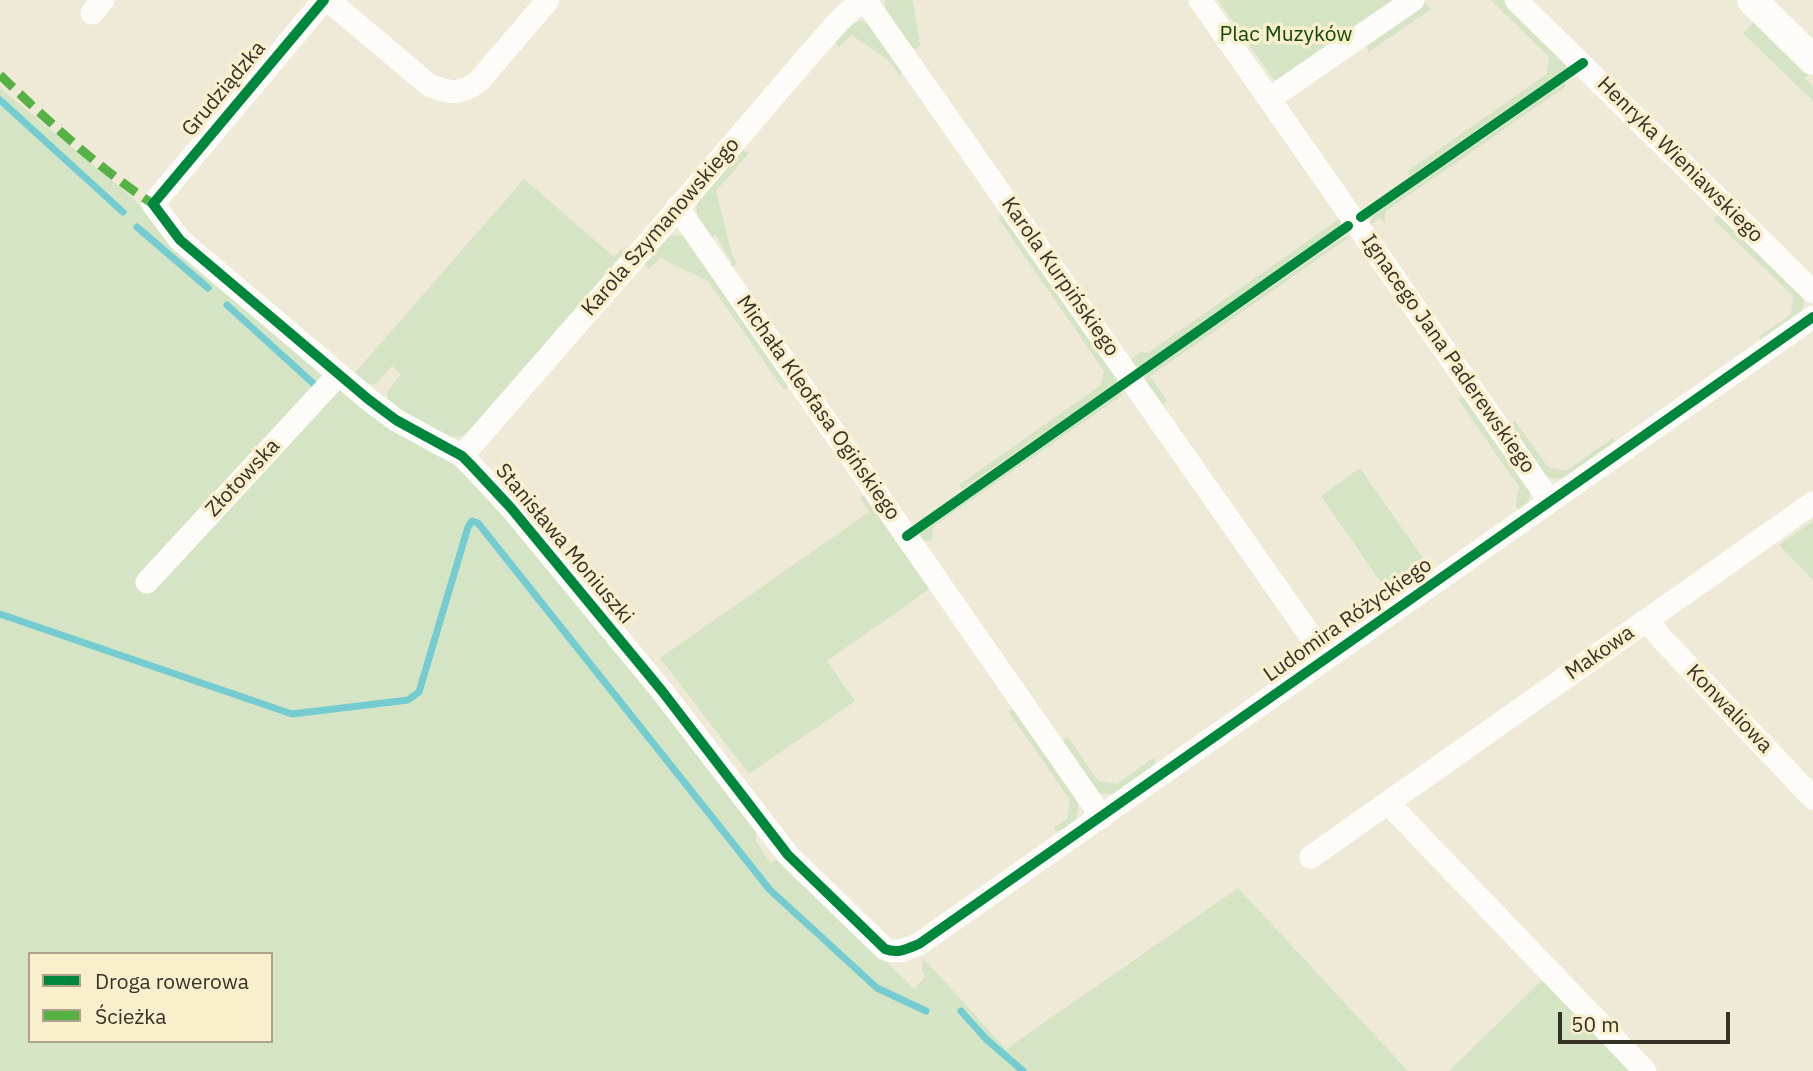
<!DOCTYPE html>
<html>
<head>
<meta charset="utf-8">
<style>
  body { margin:0 }
  #map { position:relative; width:1813px; height:1071px; overflow:hidden; background:#efe9d7; font-family:"IBM Plex Sans",sans-serif }
  canvas { display:block }
  .legend { position:absolute; left:28px; top:952px; width:245px; height:91px; box-sizing:border-box; background:#f9efcd; border:2px solid #aba38a; margin:0; padding:9px 12px; list-style:none; font-size:21px; color:#363225 }
  .legend li { display:flex; align-items:center; gap:14px; height:35px }
  .legend b { width:35px; border:2px solid #aba38a }
  .scale { position:absolute; left:1558px; top:1012px; width:172px; height:32px; box-sizing:border-box; border:4px solid #363225; border-top:0; padding-left:9px; font-size:21px; line-height:24px; white-space:nowrap; color:#363225; -webkit-text-stroke:5px #f9efcd; paint-order:stroke }
</style>
</head>
<body>
<div id="map">
<canvas width="1813" height="1071"></canvas>
<ul class="legend">
<li><b style="height:9px;background:#00873e"></b>Droga rowerowa</li>
<li><b style="height:9px;background:#56b245"></b>Ścieżka</li>
</ul>
<div class="scale">50 m</div>
</div>
<script>
const g = document.querySelector('canvas').getContext('2d');
g.lineJoin = 'round';
function fill(path, color) { g.fillStyle = color; g.fill(path, 'evenodd'); }
function stroke(path, color, width, dash) { g.strokeStyle = color; g.lineWidth = width; g.lineCap = dash ? 'butt' : 'round'; g.setLineDash(dash || []); g.stroke(path); }
function drawText(font, color, halo, rows, align = 'center') {
  g.font = font + ' "IBM Plex Sans",sans-serif'; g.lineWidth = 7; g.setLineDash([]); g.textBaseline = 'middle'; g.strokeStyle = halo; g.fillStyle = color; for (const [text, x, y, turn = 0] of rows) {
    g.save(); g.translate(x, y); g.rotate((+turn || 0) * Math.PI / 180); g.textAlign = isNaN(turn) ? turn : align; if (halo) g.strokeText(text, 0, 0); g.fillText(text, 0, 0); g.restore();
  }
}
fill(new Path2D(`
  M 885,0 L 913,0 L 920,46 L 912,51 L 886,12 Z
  M 1218,0 L 1400,0 L 1279,80 L 1274,80 Z
  M 1491,0 L 1504,0 L 1567,61 L 1566,68 L 1410,176 L 1408,171 L 1547,74 L 1549,57 Z
  M 1424,2 L 1431,9 L 1369,52 L 1364,42 Z
  M 860,21 L 867,23 L 904,68 L 900,76 L 887,59 L 851,35 L 839,47 L 833,41 L 854,23 Z
  M 1755,21 L 1809,74 L 1805,78 L 1813,86 L 1813,101 L 1743,33 Z
  M 1566,82 L 1565,87 L 1386,211 L 1384,223 L 1380,218 L 1368,227 L 1373,216 Z
  M 0,88 L 132,197 L 166,233 L 459,467 C 568,579 663,705 758,829 L 756,832 L 756,841 L 771,864 L 780,857 L 914,989 L 925,977 L 922,970 L 923,958 L 1006,1049 L 1238,888 L 1408,1071 L 0,1071 ZM 30,954 L 271,954 L 271,1041 L 30,1041 Z
  M 741,149 L 749,153 L 716,191 L 732,255 L 737,263 L 731,268 L 729,265 L 732,263 L 716,235 L 710,238 C 701,225 692,214 699,198 Z
  M 524,179 L 614,257 L 624,246 L 621,259 L 473,432 L 458,437 L 443,437 L 388,405 L 387,392 L 401,374 L 392,366 L 376,384 L 364,385 L 354,374 Z
  M 1005,213 L 1119,376 L 1114,385 L 962,489 L 959,485 L 1101,385 L 1104,371 L 998,218 Z
  M 1721,213 L 1804,298 L 1802,312 L 1762,342 L 1759,337 L 1791,314 L 1793,296 L 1713,219 Z
  M 1342,217 L 1339,228 L 1141,366 L 1132,366 L 1129,361 L 1141,352 L 1148,353 Z
  M 673,235 L 685,236 L 792,385 L 784,390 L 708,281 L 660,258 L 649,269 L 642,262 L 665,238 Z
  M 1351,236 L 1150,376 L 1167,401 L 1160,406 L 1144,379 L 1148,373 L 1344,237 Z
  M 1120,393 L 1122,395 L 934,526 L 931,541 L 919,540 L 921,533 Z
  M 1466,394 L 1531,492 L 1528,503 L 1519,511 L 1516,506 L 1519,487 L 1458,399 Z
  M 1515,421 L 1548,467 L 1566,471 L 1613,438 L 1617,443 C 1600,455 1561,494 1541,472 C 1528,459 1519,441 1509,426 Z
  M 1360,468 L 1429,567 L 1389,594 L 1321,496 Z
  M 867,493 L 931,588 L 827,661 L 855,701 L 749,774 L 660,658 L 869,512 L 860,498 Z
  M 1813,521 L 1813,580 L 1779,545 Z
  M 1016,709 L 1079,801 L 1076,819 L 1064,830 L 1056,831 L 1054,828 L 1067,819 L 1070,800 L 1008,711 Z
  M 1068,737 L 1098,781 L 1117,784 L 1153,758 L 1157,765 L 1115,794 L 1097,793 L 1060,742 Z
  M 1545,978 L 1633,1071 L 1449,1071 L 1539,983 Z`), '#d4e4c5');
stroke(new Path2D(`
  M 0,100 L 123,212
  M 137,227 L 208,288
  M 227,305 L 315,385
  M 0,614 L 292,714 L 408,700 L 419,692 L 468,527 L 472,521 L 478,523 L 770,890 L 877,988 L 926,1011
  M 961,1011 L 986,1039 L 1023,1071`), '#74ccd1', 7);
stroke(new Path2D(`
  M 324,0 L 153,204 L 180,240 L 368,399 L 396,420 L 462,456 L 471,465 L 511,508 L 662,691 L 788,855 L 885,949 C 898,954 907,949 919,944 L 1813,317
  M 328,0 L 429,85 C 451,94 460,95 479,81 L 548,0
  M 865,0 L 1326,658
  M 1200,0 L 1550,501
  M 1516,0 L 1813,292
  M 92,13 L 103,0
  M 1269,99 L 1413,0
  M 677,207 L 1102,817
  M 462,456 L 654,236 L 815,48 L 841,19 L 862,0
  M 147,582 L 339,374
  M 1647,620 L 1664,641 L 1813,798
  M 1388,803 L 1645,1071
  M 1311,857 L 1813,503`), '#fdfcf9', 23);
stroke(new Path2D(`
  M 1752,0 L 1813,60`), '#fdfcf9', 30);
stroke(new Path2D(`
  M 0,75 C 48,121 97,167 153,204`), '#56b245', 9, [18, 9]);
stroke(new Path2D(`
  M 324,0 L 153,204 L 180,240 L 368,399 L 396,420 L 462,456 L 471,465 L 511,508 L 662,691 L 788,855 L 885,949 C 898,954 907,949 919,944 L 1813,317
  M 1361,217 L 1583,63
  M 907,536 L 1348,226`), '#00873e', 10);
drawText('21px', '#124a05', '#f9efcd', [
  ["Plac Muzyków",1286,35]
]);
drawText('21px', '#363225', '#f9efcd', [
  ["Grudziądzka",224,89,-50],
  ["Henryka Wieniawskiego",1680,160,45],
  ["Karola Szymanowskiego",661,227,-49],
  ["Karola Kurpińskiego",1060,277,55],
  ["Ignacego Jana Paderewskiego",1448,354,55],
  ["Michała Kleofasa Ogińskiego",818,408,55],
  ["Złotowska",243,478,-47],
  ["Stanisława Moniuszki",564,544,50],
  ["Ludomira Różyckiego",1348,620,-35],
  ["Makowa",1600,653,-35],
  ["Konwaliowa",1729,709,46]
]);
</script>
</body>
</html>
